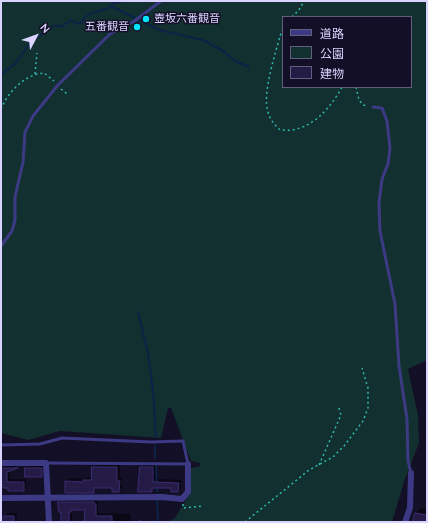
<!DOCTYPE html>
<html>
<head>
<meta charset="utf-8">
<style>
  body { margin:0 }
  #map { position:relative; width:428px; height:523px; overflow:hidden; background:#130f26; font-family:Quicksand,"Noto Sans JP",sans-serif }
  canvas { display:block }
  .frame { position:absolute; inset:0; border:2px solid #d9d4ff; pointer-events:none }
  .legend { position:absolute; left:282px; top:16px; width:130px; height:72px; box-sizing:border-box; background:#130f26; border:1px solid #625e7d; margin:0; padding:5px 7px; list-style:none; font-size:12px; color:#d9d4ff }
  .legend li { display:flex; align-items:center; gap:8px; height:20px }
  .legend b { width:20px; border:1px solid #625e7d }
  .north { position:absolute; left:16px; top:16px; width:40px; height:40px; -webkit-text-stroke:3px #130f26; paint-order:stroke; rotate:49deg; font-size:11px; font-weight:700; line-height:16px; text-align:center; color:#d9d4ff }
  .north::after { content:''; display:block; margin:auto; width:14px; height:18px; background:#d9d4ff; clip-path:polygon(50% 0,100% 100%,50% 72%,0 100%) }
</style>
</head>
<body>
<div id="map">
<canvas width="428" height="523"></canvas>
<div class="frame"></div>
<ul class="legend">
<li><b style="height:5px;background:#3d3a85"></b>道路</li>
<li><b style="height:11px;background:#12302f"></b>公園</li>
<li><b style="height:11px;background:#241b47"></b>建物</li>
</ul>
<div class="north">N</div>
</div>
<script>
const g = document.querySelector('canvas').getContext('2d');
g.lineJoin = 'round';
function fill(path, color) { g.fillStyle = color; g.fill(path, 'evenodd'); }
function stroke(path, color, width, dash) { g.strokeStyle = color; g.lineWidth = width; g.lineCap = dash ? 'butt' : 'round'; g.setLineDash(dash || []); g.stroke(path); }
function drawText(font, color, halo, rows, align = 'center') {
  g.font = font + ' Quicksand,"Noto Sans JP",sans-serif'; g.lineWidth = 3; g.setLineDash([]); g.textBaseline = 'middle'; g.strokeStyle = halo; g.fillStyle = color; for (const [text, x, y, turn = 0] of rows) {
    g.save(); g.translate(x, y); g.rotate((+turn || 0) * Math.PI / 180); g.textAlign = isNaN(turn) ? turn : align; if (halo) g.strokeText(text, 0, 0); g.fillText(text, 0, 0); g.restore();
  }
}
fill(new Path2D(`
  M 1,1 L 427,1 L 427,360 L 408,369 L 418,415 L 419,443 L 405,479 L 392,522 L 168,522 L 175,518 L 190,493 L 191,468 L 200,466 L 200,463 L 191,461 L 171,408 L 168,408 L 161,438 L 60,431 L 28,440 L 1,433 ZM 283,17 L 411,17 L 411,87 L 283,87 Z`), '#12302f');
fill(new Path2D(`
  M 1,464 L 19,465 L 10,470 L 10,479 L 26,479 L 26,487 L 23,490 L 9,487 L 1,487 Z
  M 120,464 L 120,478 L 122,478 L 122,488 L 119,491 L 113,487 L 96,487 L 96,489 L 93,492 L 66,481 L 69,478 L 86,479 L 87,478 L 93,478 L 93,468 L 96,465 Z
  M 144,464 L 156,464 L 156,478 L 158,479 L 181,480 L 181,488 L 178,491 L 172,487 L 154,487 L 151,491 L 141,467 Z
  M 29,465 L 45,466 L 45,473 L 42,476 L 26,476 L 26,468 Z
  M 63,499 L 97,499 L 97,501 L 98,501 L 98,513 L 130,514 L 131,521 L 87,522 L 86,509 L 73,509 L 72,510 L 72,522 L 62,522 L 62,511 L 59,503 Z
  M 421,508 L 427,509 L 427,522 L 415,521 L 416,513 Z
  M 8,513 L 17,513 L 17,520 L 15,522 L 1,522 Z`), '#0007');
stroke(new Path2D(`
  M 111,6 L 159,30 L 203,40 L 223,51 L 235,61 L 249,67
  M 1,74 L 15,64 L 29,44 L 47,30 L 54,26 L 62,26 L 71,20 L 78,24 L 82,22 L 85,17 L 92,13 L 109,8 L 114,3 L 126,1
  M 427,225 L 427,233
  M 138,312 L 148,353 L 153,392 L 156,437
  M 155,458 L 155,446
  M 156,466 L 157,491
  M 156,522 L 158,521 L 157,500`), '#0c2248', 2);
const building = new Path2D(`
  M 92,467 L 117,467 L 117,481 L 120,481 L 119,492 L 112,492 L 112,488 L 94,488 L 94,493 L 65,493 L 65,481 L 83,482 L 83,480 L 91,480 Z
  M 140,467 L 153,467 L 153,481 L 155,482 L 179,483 L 178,492 L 171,492 L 171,488 L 152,488 L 152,492 L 138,492 Z
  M 1,468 L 18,468 L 7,472 L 7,482 L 24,482 L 24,491 L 8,491 L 8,488 L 3,488 L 3,485 L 1,485 Z
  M 25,468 L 42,468 L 42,477 L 25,477 Z
  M 58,502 L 94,502 L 94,504 L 96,504 L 96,516 L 112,516 L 112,522 L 86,522 L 86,521 L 84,521 L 85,510 L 71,510 L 71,512 L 69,512 L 69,522 L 61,522 L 61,512 L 59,512 Z
  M 415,513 L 427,515 L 427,522 L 413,522 Z
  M 4,516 L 14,516 L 14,522 L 1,522 L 1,519 Z`);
fill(building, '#241b47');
stroke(building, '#3b2d73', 1);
stroke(new Path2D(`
  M 292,17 L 299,10 L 304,1
  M 283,29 L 280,36 C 275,55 262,94 268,112 C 270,120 275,125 280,130 C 286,130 291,131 296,129 C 316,125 333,104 342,87
  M 35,74 L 37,53
  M 356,87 L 359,100 L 363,105 L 368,106
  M 61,89 L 67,94
  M 1,109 C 8,92 25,74 44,73 L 54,81
  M 319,465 L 341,415 L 338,405
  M 183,504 L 183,508 L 203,506
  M 245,522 L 309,470 L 333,457 L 344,446 L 363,421 L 368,408 L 368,388 L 362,368`), '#2fb8b0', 1.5, [2, 3]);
stroke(new Path2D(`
  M 373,107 L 382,108 L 387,121 L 390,148 L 388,164 L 382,179 L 379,203 L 380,231 L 395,304 L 399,366 L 407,419 L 408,461 L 411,473
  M 1,246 L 12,231 L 15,220 L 15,197 L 23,162 L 25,132 L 33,116 L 58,85 L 110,34 L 133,22 L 161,1
  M 1,445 L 40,444 L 62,438 L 151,442 L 183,441 L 188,464 L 46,463
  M 140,522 L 141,522`), '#3d3a85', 3);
stroke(new Path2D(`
  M 1,463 L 46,463 L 49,522
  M 1,498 L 162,497 L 182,499 L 188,492 L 188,464
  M 405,522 L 410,508 L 411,473`), '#3d3a85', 6);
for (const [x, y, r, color] of [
  [146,19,4,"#00e5ff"],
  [137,27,4,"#00e5ff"]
]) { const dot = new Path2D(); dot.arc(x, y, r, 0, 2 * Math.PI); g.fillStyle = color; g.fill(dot); stroke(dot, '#130f26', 1.5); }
drawText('11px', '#d9d4ff', '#130f26', [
  ["壺坂六番観音",154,19],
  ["五番観音",129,27,"right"]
], 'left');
</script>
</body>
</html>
